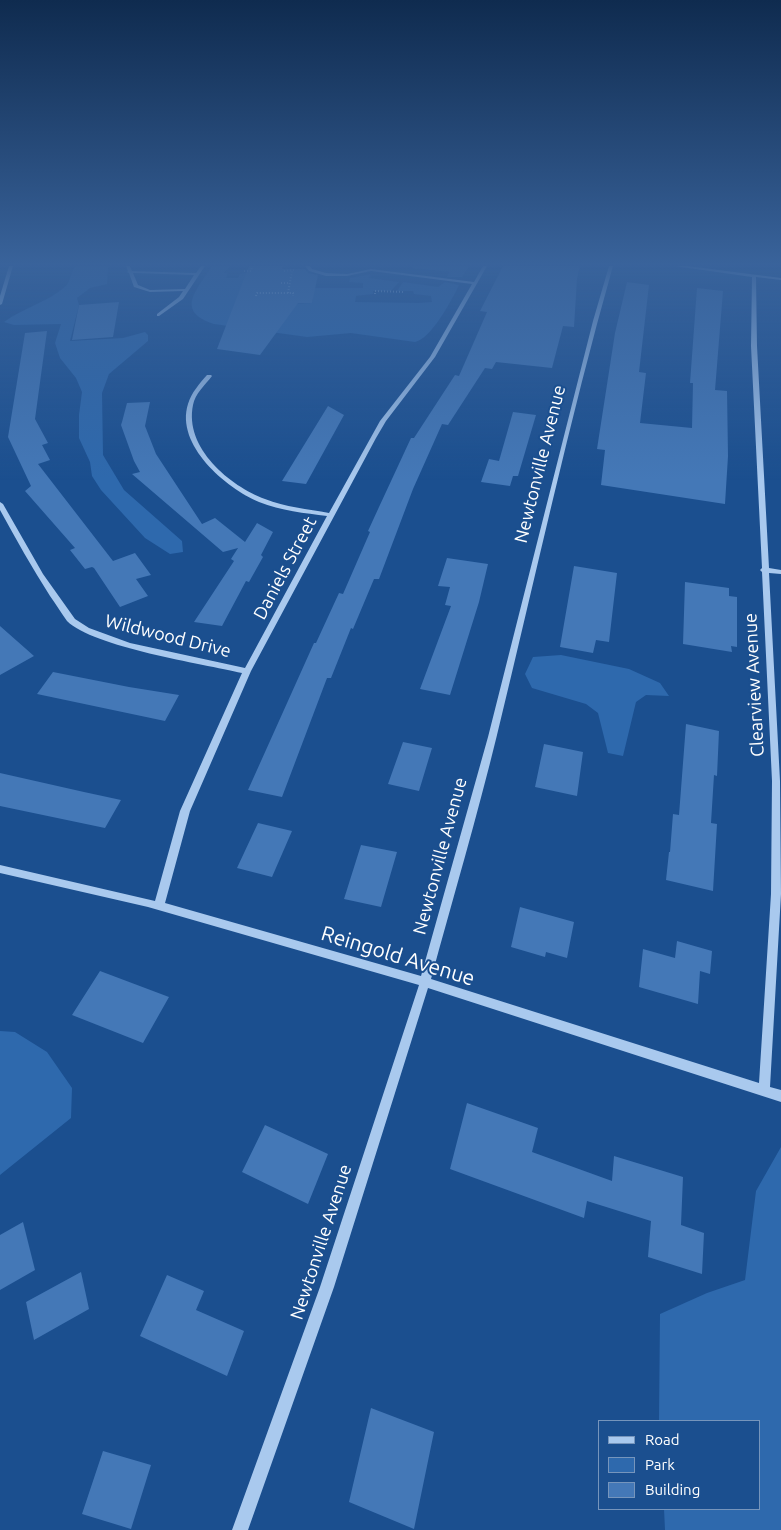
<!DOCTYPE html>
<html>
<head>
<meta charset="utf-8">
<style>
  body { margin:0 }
  #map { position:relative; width:781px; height:1530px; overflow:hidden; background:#1b4f8f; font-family:Ubuntu,sans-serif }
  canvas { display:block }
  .legend { position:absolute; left:598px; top:1420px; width:162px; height:90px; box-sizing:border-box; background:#1b4f8f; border:1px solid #7695bc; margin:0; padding:6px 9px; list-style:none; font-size:15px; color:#fff }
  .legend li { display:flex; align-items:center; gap:10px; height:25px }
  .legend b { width:25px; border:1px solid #7695bc }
</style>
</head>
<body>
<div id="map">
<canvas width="781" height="1530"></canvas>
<ul class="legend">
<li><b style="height:6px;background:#a9c9ee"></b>Road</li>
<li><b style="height:14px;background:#2e69ad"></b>Park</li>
<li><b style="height:14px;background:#4478b7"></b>Building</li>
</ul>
</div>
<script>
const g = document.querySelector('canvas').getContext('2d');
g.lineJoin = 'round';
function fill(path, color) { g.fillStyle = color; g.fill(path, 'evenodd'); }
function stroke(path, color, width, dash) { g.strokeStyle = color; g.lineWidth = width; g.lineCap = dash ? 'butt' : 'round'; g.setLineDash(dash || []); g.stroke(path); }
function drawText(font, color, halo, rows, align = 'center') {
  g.font = font + ' Ubuntu,sans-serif'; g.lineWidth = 4; g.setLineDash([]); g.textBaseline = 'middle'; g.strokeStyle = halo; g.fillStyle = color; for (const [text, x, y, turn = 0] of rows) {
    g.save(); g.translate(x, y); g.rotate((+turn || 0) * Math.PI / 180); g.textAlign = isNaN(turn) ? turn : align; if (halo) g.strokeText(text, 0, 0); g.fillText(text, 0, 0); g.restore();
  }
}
fill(new Path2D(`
  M 76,266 L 108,266 L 107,284 L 90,288 L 77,298 L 79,305 L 70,341 L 123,338 L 145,332 L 148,335 L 148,341 L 109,374 L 102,393 L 103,455 L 124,490 L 182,541 L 183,552 L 170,554 L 145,538 L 101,490 L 92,476 L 90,462 L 79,438 L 79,415 L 82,392 L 76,378 L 60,358 L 55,343 L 61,324 L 14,325 L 4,322 C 23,308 48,302 66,286 C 71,281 70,272 76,266 Z
  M 212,266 L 230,266 L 224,273 L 228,273 L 226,278 L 238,278 L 240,274 L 252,272 L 285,304 L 312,303 L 313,298 L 300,288 L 363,288 L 363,283 L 349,282 L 350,278 L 370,274 L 371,275 L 369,278 L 399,282 L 391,291 L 373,291 L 373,294 L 356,296 L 355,302 L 418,303 L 432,302 L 431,296 L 414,294 L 413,291 L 397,291 L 403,282 L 438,287 L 445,282 L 459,285 C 452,300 431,339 415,342 L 351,333 L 307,337 L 214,324 C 175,311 196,291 212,266 Z
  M 414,266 L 469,266 L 462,277 L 447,277 L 449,272 L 412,268 Z
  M 561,655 L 629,669 L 660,683 L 669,696 L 646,695 L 636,702 L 623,756 L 608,753 L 598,713 L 586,704 L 532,688 L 525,674 L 533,657 Z
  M 0,1031 L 15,1032 L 47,1052 L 72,1088 L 71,1118 L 0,1175 Z
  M 781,1147 L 781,1530 L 665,1530 L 664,1509 L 760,1509 L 760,1421 L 659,1421 L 660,1314 L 707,1293 L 745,1280 L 756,1191 Z`), '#2e69ad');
fill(new Path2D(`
  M 249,266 L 283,266 L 282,269 L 305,269 L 308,273 L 318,275 L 312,303 L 298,303 L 260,355 L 217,349 Z
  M 503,266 L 580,266 L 577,279 L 574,327 L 563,326 L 552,368 L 496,362 L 492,369 L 485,368 L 448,425 L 442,424 L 413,489 L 379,579 L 374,579 L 353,629 L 351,628 L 331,678 L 327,678 L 282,797 L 248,790 L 314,643 L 316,643 L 339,593 L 343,594 L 370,532 L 368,531 L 379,507 L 411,438 L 414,438 L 455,375 L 459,376 L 487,312 L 480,311 Z
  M 627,282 L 649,285 L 639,372 L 646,373 L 640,423 L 692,428 L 693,383 L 690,383 L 697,288 L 723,291 L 715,390 L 727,391 L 728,456 L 725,504 L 601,485 L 605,450 L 597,449 L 615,333 Z
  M 119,302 L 113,337 L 72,340 L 79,305 Z
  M 47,331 L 35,419 L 48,443 L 42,445 L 50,460 L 38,464 L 113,561 L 135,553 L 151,575 L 136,579 L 148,596 L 120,607 L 94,568 L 92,567 L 85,569 L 70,550 L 75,548 L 25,491 L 31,486 L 8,437 L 25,333 Z
  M 150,402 L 145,426 L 156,454 L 202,524 L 215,518 L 245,542 L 257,523 L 273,532 L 261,555 L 263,557 L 249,582 L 246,581 L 222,626 L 194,622 L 234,561 L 231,559 L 238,548 L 223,552 L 132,474 L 140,472 L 134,461 L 121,425 L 122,422 L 127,403 Z
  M 328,406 L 344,415 L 306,484 L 282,481 Z
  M 513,412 L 536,415 L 518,476 L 513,476 L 510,486 L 481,482 L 489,459 L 499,461 Z
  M 447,558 L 488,564 L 479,602 L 450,695 L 420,689 L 451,606 L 445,605 L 450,587 L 438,586 Z
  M 574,566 L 617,573 L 609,642 L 596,640 L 593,653 L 560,647 Z
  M 685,582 L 729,588 L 729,596 L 737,597 L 737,647 L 731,646 L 732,652 L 683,644 Z
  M 0,626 L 34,656 L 0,675 Z
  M 53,672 L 129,687 L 179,695 L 165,721 L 37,694 Z
  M 686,724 L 719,731 L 717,776 L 714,775 L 711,823 L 717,824 L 713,891 L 666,880 L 669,852 L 670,852 L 673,814 L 679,815 Z
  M 403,742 L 432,748 L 419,791 L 388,784 Z
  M 544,744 L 583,752 L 577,796 L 535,787 Z
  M 0,773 L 84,792 L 121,800 L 105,828 L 0,806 Z
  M 258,823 L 292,831 L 272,877 L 237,868 Z
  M 361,845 L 397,852 L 381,907 L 344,899 Z
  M 520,907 L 574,922 L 567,958 L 546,952 L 545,957 L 511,947 Z
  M 677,941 L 712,951 L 710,974 L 700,971 L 698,1004 L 639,987 L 643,949 L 675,958 Z
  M 100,971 L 169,997 L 143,1043 L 72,1015 Z
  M 467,1103 L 538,1128 L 532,1152 L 612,1181 L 614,1156 L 683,1177 L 681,1225 L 704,1233 L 702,1274 L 648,1257 L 651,1221 L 587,1201 L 584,1218 L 450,1169 Z
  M 265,1125 L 328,1154 L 308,1204 L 242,1172 Z
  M 23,1222 L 35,1270 L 0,1290 L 0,1235 Z
  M 81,1272 L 89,1309 L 34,1340 L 26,1302 Z
  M 167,1275 L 204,1291 L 196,1310 L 244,1331 L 227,1376 L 140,1336 Z
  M 371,1408 L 434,1432 L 414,1529 L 349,1502 Z
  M 103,1451 L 151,1465 L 131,1529 L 82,1514 Z`), '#4478b7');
stroke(new Path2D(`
  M 244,271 L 251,271 L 252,266
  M 284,271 L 294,270
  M 281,283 L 290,283
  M 288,293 L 292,271
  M 375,294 L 375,291 L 404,292
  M 256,296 L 257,293 L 293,293 L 293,296`), '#a9c9ee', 2, [1, 2]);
fill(new Path2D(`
  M 9,266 L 13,266 L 2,304 L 0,305 L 0,296 Z
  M 126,266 L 130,266 L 132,271 L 196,273 L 201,266 L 205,266 L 183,299 L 159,316 L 157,316 L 157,314 L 179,297 L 183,291 L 150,292 L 134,287 L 129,273 L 127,272 L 128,271 ZM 133,273 L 194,275 L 185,289 L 150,290 L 138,285 Z
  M 305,266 L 310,266 L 312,269 L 326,273 L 347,274 L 371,269 L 474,282 L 483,266 L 487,266 L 435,357 L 386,421 L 376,438 L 251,671 L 190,811 L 165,903 L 421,976 L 488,737 L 593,321 L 609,266 L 613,266 C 569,421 535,579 497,735 C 477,817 453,898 431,979 L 759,1083 L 771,894 L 772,781 L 762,572 L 760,570 L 762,568 L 751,346 L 752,277 L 674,266 L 688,266 L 781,278 L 781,280 L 756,277 L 757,346 L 769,568 L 781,570 L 781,574 L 769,573 L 780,781 L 781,894 L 770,1087 L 781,1090 L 781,1102 L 428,988 L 334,1287 L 248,1530 L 232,1530 L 320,1287 L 419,985 L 148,907 L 0,873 L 0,865 L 155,901 L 180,811 L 242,673 C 203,664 93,647 67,621 C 61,613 56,604 50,596 C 32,568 16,539 0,510 L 0,502 L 3,504 L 43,574 L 75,619 L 89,628 L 130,643 L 245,668 L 327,516 C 305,513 281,511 259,502 C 226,488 175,445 188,404 C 191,393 200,383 207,375 L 211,375 L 212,376 C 205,385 195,394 193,405 C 184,448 230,486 265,499 C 285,507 308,509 329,513 L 380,421 L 430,357 L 472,284 L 371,271 L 347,276 L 326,276 L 309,271 Z`), '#a9c9ee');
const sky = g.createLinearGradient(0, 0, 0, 480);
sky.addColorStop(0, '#0f2b4f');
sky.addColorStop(0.55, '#39639b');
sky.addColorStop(1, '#39639b00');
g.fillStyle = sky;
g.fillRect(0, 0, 781, 480);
drawText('18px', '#fff', '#1b4f8f', [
  ["Newtonville Avenue",540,464,-76],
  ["Daniels Street",285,568,-62],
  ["Wildwood Drive",168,636,14],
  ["Clearview Avenue",754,685,-93],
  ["Newtonville Avenue",440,856,-75],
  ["Newtonville Avenue",321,1242,-72]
]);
drawText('21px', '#fff', '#1b4f8f', [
  ["Reingold Avenue",398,956,17]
]);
</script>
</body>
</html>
